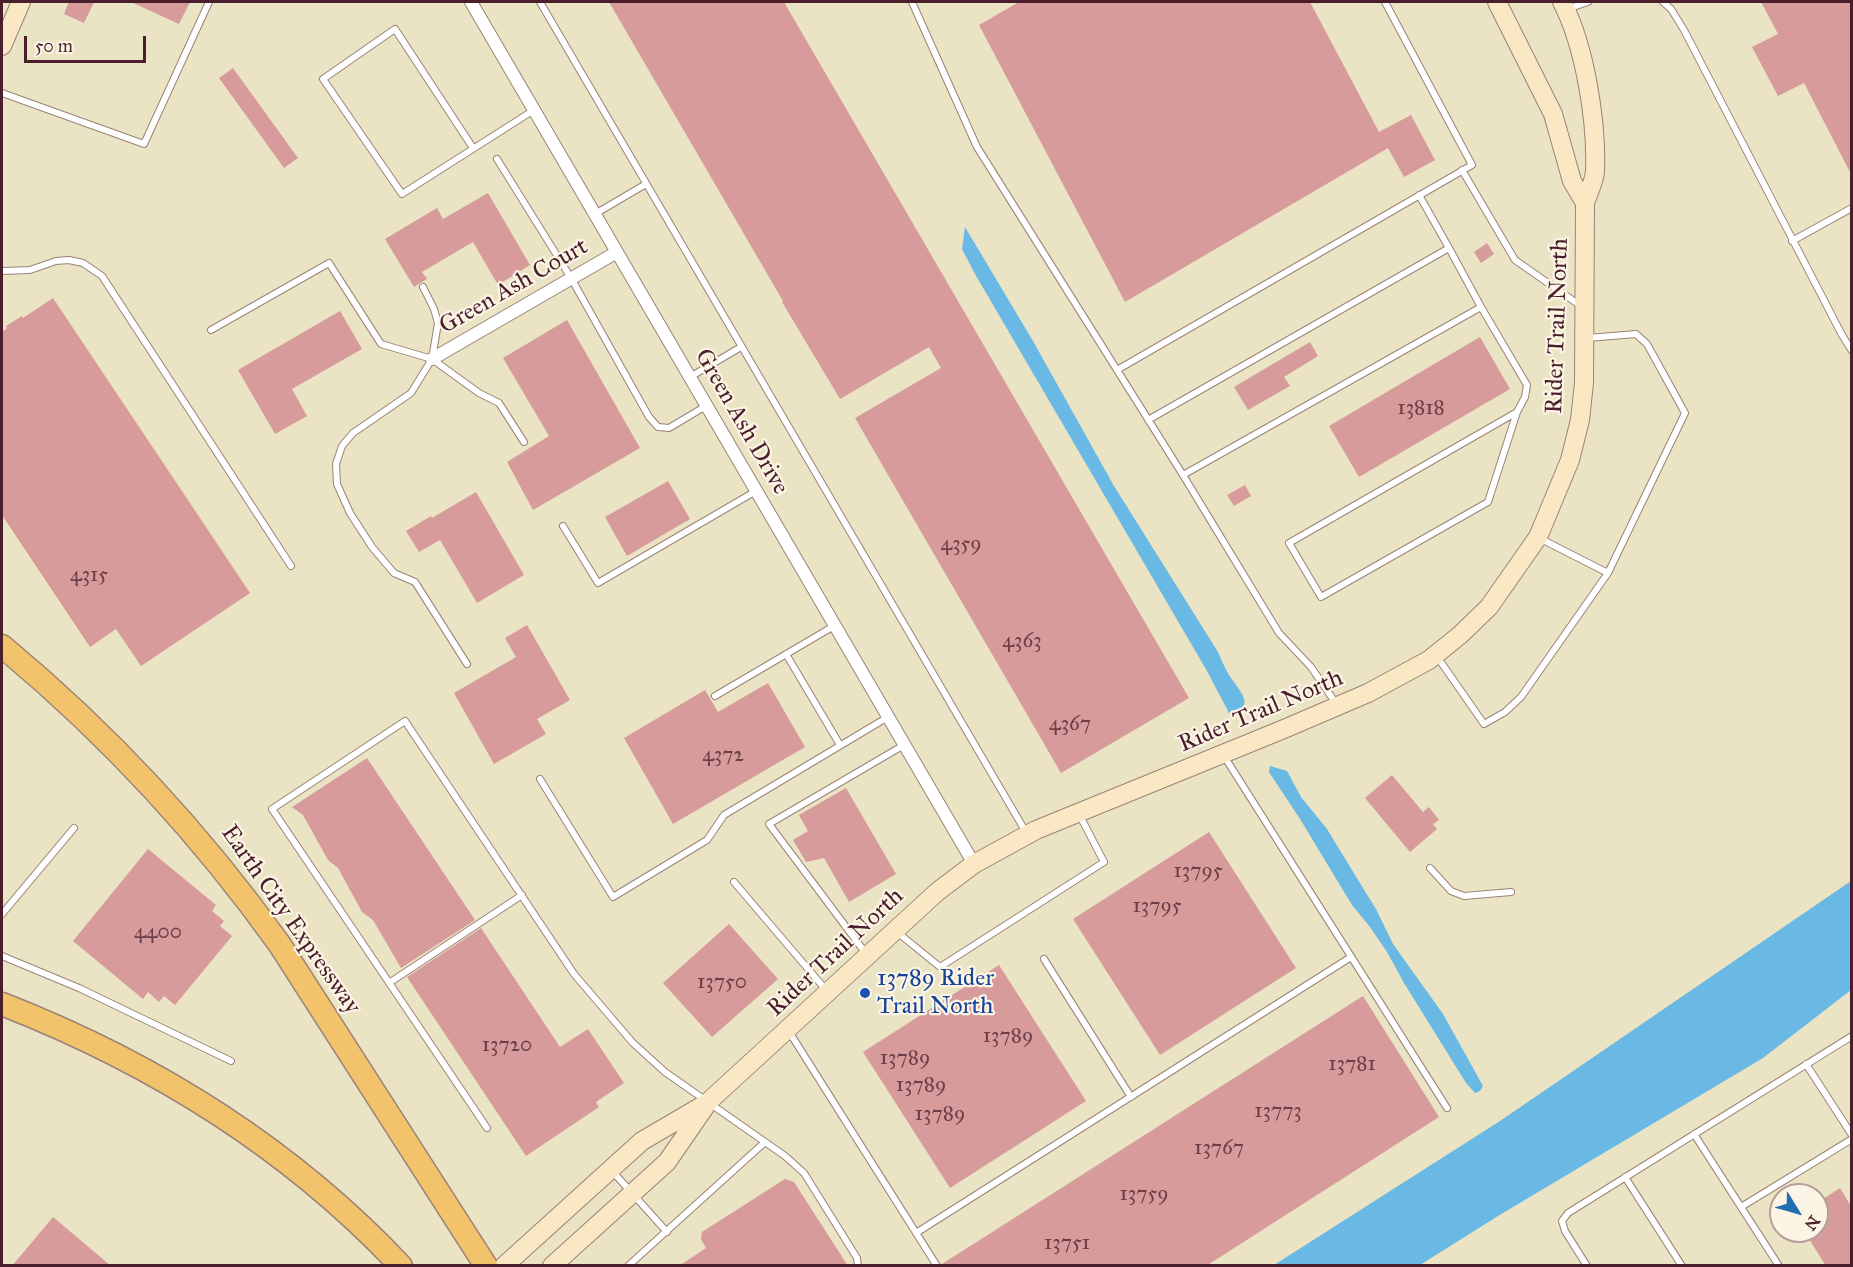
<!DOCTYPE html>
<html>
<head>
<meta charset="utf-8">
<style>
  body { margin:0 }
  #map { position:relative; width:1853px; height:1267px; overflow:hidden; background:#eae4c4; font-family:"IM FELL Great Primer",serif }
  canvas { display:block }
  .frame { position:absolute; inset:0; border:3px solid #4a1f2b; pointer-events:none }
  .north { position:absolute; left:1769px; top:1183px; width:60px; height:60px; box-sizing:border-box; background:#fcf5e5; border:2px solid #b59f9b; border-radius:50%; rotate:127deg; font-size:16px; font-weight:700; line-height:24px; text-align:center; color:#4a1f2b }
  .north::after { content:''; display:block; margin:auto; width:21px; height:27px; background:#1f6fb2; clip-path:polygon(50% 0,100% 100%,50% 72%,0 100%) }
  .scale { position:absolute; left:24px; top:36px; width:122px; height:27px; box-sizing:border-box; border:3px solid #4a1f2b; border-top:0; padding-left:8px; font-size:18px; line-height:21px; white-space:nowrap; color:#4a1f2b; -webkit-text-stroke:4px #fcf5e5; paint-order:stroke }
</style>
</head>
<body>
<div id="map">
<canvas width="1853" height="1267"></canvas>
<div class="frame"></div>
<div class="north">N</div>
<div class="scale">50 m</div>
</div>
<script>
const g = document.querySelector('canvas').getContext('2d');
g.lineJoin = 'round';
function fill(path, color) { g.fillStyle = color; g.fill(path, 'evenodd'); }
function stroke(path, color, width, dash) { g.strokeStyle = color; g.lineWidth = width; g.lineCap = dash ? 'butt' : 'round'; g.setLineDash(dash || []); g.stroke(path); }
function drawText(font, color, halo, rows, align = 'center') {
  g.font = font + ' "IM FELL Great Primer",serif'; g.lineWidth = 4.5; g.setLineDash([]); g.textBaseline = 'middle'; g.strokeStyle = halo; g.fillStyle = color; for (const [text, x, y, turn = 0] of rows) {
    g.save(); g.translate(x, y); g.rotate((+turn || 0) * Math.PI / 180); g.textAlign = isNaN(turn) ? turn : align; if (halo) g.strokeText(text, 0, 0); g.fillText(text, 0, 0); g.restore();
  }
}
fill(new Path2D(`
  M 965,227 L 1033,341 L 1114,486 L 1218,652 C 1222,661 1226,671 1231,678 C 1240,691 1253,703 1237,715 L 1229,713 L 1207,671 L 975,274 L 962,249 Z
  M 1270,766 L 1287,771 L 1301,797 L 1327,829 L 1355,875 L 1376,909 L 1393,944 L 1443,1014 L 1483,1086 L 1480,1091 L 1475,1093 L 1466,1083 L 1404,983 L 1387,952 L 1370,927 L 1352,905 L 1300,819 L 1269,772 Z
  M 1851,881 L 1851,990 L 1763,1058 L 1498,1216 L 1420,1265 L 1274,1265 L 1500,1121 Z`), '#6ab8e4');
fill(new Path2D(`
  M 69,2 L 94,2 L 84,23 L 64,14 Z
  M 131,2 L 190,2 L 179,24 Z
  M 609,2 L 784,2 L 1189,698 L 1061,773 L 855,418 L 941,368 L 929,347 L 840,399 L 782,302 L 783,301 Z
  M 1019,2 L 1310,2 L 1379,132 L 1411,115 L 1435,160 L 1404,177 L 1388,148 L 1125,302 L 979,25 Z
  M 1761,2 L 1851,2 L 1851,174 L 1804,83 L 1778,96 L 1752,47 L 1778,34 Z
  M 233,68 L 298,158 L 284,168 L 219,78 Z
  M 488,193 L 530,265 L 498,285 L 473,242 L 422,272 L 427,279 L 414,287 L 385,239 L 437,208 L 443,219 Z
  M 1487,243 L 1494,254 L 1481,263 L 1474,252 Z
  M 53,298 L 250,593 L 141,666 L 116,629 L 90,647 L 2,515 L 2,332 L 7,328 L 6,326 L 22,316 L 23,318 Z
  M 340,311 L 362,349 L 292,389 L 307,416 L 275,434 L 238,370 Z
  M 567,320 L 640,448 L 533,510 L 507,462 L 549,436 L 503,358 Z
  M 1480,337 L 1510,389 L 1359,477 L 1329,426 Z
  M 1310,342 L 1318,356 L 1284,377 L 1290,386 L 1248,410 L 1234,387 Z
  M 668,481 L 690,519 L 627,556 L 605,517 Z
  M 1245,485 L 1251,496 L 1234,506 L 1227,495 Z
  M 476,492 L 524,575 L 477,603 L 440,540 L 419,552 L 406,531 L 431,516 L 432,518 Z
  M 527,625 L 570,700 L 537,719 L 546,734 L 494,764 L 454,693 L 516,657 L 505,638 Z
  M 768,683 L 805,747 L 673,824 L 624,738 L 705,690 L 718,712 Z
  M 367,758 L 475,920 L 401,968 L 373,920 L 362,912 L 338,868 L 328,860 L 303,815 L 292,807 Z
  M 1392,775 L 1423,812 L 1429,807 L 1439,820 L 1433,824 L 1437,829 L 1410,852 L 1365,798 Z
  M 846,788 L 896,874 L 849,902 L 824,858 L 806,862 L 793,840 L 808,831 L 799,815 Z
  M 1209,832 L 1296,968 L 1160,1055 L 1073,919 Z
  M 148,849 L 216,905 L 212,911 L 224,921 L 220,926 L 232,936 L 175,1005 L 164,996 L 159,1002 L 148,992 L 143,999 L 73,941 Z
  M 729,924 L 778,979 L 712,1037 L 663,983 Z
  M 481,928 L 560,1047 L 588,1029 L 624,1083 L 596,1102 L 599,1107 L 526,1156 L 407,977 Z
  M 999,965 L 1086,1101 L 950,1188 L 863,1052 Z
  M 1363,996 L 1439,1117 L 1206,1266 L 942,1266 L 942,1264 Z
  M 785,1179 L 794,1182 L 848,1266 L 679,1266 L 706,1248 L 701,1239 L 702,1232 Z
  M 1840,1188 L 1851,1206 L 1851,1266 L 1826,1266 L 1804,1231 L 1817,1231 L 1817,1203 Z
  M 53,1217 L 111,1266 L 12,1266 Z`), '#d69b9a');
const lane = new Path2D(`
  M 540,2 L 1027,834
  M 912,2 L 977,147 L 1183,475 L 1279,633 L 1311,667 L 1337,705
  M 1663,2 L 1671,9 L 1684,30 L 1842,335 L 1852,351
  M 1567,9 L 1588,2
  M 2,93 L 144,144 L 209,2
  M 473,148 L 395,29 L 323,79 L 402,194 L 534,110
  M 497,159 L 571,278 L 649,417 L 658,427 L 669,428 L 706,406
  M 1462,170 L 1515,260 L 1581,306
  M 595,214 L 646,184
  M 1792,241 L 1852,208
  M 1449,248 L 1481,307
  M 2,271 L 30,270 L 56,261 L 69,260 L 83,263 L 102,276 L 291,566
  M 423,287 L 434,309 L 438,323 L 432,359 L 411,393 L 353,433 L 342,446 L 336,464 L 337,484 L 350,513 L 372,547 L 394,573 L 415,582 L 467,664
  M 211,330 L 329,263 L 381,344 L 432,359 L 479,393 L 499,403 L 524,442
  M 1117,370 L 1472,165 L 1385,2
  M 690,377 L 741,347
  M 1148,420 L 1449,248 L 1419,195
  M 1183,475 L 1481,307 L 1527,385 L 1525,397 L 1517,412 L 1289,543 L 1321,597 L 1488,502 L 1517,412
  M 563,526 L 598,583 L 756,491
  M 1539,538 L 1608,573
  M 786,654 L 840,745
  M 1438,658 L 1484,724 L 1505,712 L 1521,697 L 1608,573 L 1685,413 L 1647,344 L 1636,334 L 1588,338
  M 715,696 L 834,626
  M 1224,756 L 1447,1108
  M 540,779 L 613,897 L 707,840 L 724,815 L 888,717
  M 1430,868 L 1451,891 L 1464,896 L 1511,892
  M 734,882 L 826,990
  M 2,914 L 74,828
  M 897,932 L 940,967 L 1104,862 L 1080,816
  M 867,955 L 769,824 L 904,745
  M 2,956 L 79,988 L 231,1061
  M 1044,959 L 1131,1097
  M 389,983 L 522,895
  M 788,1030 L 937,1266
  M 1806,1064 L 1852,1135
  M 487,1128 L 272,809 L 405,721 L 574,974 L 633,1043 L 665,1072 L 785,1156 L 804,1173 L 857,1258 L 858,1266
  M 1694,1134 L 1779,1266
  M 613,1172 L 667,1232
  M 1625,1177 L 1682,1266
  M 1741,1207 L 1852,1139
  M 916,1233 L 1351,957
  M 628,1266 L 765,1142
  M 1587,1266 L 1565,1231 L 1562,1221 L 1568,1213 L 1852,1036`);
const street = new Path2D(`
  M 471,2 L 974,864
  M 432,359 L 617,252`);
const secondary = new Path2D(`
  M 1497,2 L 1553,114 L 1572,181 L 1585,203
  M 2,46 L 21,2
  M 504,1266 L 642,1141 L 707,1103 L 937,892 L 974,864 L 1036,830 L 1284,729 L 1368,693 L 1429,660 L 1460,635 L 1489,607 L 1538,537 L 1570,460 L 1580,420 L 1584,383 L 1585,203 C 1588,194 1594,182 1595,172 C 1597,122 1585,46 1562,2
  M 552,1266 L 667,1162 L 705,1107`);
const highway = new Path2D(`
  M 2,646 C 108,734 200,833 280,945 L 486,1266
  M 2,1004 C 153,1063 289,1147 401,1266`);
stroke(lane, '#9a8278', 8);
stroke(street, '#9a8278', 14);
stroke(secondary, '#9a8278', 20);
stroke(highway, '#9a8278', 25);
stroke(lane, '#fff', 6);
stroke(street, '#fff', 12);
stroke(secondary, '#fae7c3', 18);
stroke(highway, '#f2c36a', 22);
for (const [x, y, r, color] of [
  [865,993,6,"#1a4fb4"]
]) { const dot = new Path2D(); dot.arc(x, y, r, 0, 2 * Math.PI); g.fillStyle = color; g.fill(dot); stroke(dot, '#fcf5e5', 2); }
drawText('21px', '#6d3e47', null, [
  ["13818",1421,409],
  ["4359",961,545],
  ["4315",89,576],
  ["4363",1022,642],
  ["4367",1070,725],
  ["4372",723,756],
  ["13795",1198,872],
  ["13795",1157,907],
  ["4400",158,933],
  ["13750",722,983],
  ["13789",1008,1037],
  ["13720",507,1046],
  ["13789",905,1059],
  ["13781",1352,1065],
  ["13789",921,1086],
  ["13773",1278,1112],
  ["13789",940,1115],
  ["13767",1219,1149],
  ["13759",1144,1195],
  ["13751",1067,1244]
]);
drawText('24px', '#4a1f2b', '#fcf5e5', [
  ["Green Ash Court",514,287,-30],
  ["Rider Trail North",1558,326,-88],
  ["Green Ash Drive",741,422,60],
  ["Rider Trail North",1261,712,-23],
  ["Earth City Expressway",290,920,55],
  ["Rider Trail North",836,953,-43]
]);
drawText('24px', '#164399', '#fcf5e5', [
  ["13789 Rider",877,979],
  ["Trail North",877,1007]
], 'left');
</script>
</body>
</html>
